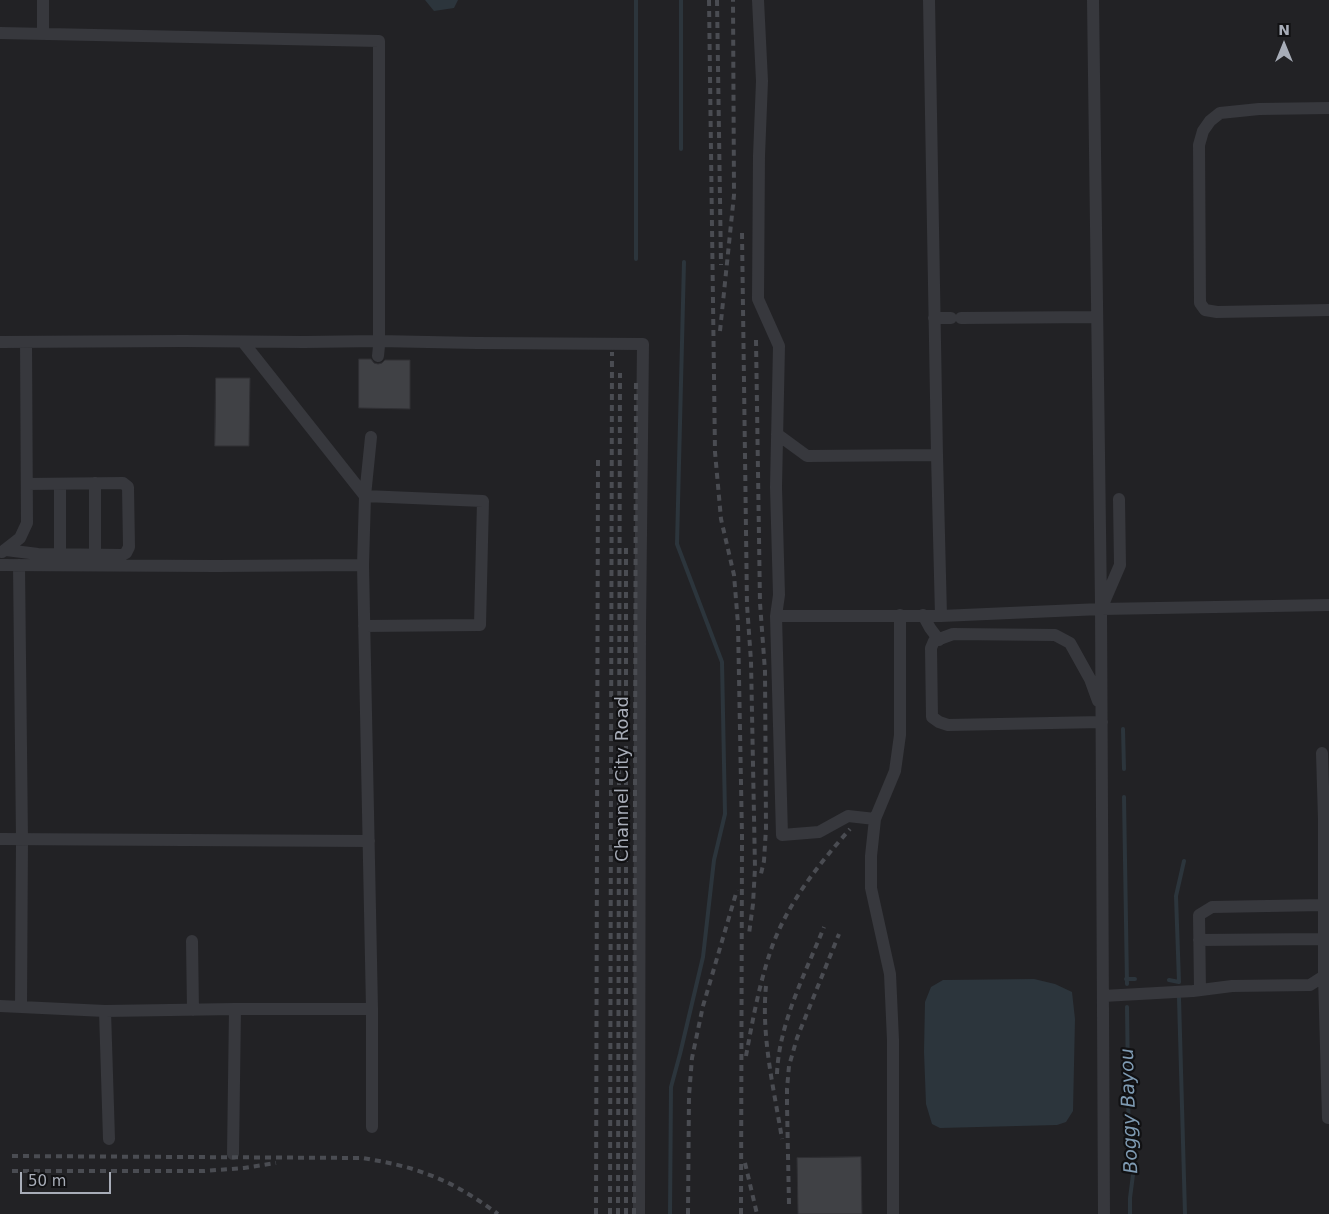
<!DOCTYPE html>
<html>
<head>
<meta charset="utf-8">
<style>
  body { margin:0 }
  #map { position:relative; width:1329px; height:1214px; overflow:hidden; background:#161618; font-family:"DejaVu Sans",sans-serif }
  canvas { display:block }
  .north { position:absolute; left:1259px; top:20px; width:50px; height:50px; -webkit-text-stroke:4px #111113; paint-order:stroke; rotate:0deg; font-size:14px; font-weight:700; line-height:20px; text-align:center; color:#a8adb8 }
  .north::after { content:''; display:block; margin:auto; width:18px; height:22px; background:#a8adb8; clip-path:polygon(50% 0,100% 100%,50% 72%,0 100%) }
  .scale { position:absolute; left:20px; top:1172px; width:91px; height:22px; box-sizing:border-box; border:2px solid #a8adb8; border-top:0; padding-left:6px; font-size:15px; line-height:18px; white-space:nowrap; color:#a8adb8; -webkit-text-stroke:4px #111113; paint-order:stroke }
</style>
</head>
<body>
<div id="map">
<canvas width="1329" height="1214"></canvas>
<div class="north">N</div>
<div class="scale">50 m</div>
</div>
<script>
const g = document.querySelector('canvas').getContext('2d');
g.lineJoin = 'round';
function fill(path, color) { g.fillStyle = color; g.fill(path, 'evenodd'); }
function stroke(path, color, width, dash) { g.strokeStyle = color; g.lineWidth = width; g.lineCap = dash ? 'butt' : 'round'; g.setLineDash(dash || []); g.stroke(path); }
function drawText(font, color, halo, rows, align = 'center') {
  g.font = font + ' "DejaVu Sans",sans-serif'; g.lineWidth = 4.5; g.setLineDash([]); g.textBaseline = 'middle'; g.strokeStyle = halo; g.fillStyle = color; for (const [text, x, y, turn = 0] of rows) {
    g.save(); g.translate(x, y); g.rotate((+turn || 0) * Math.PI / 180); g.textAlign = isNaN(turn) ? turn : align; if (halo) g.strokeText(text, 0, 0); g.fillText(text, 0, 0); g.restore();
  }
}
fill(new Path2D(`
  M 0,0 L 1329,0 L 1329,1214 L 0,1214 Z`), '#222225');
fill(new Path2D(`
  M 425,0 L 458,0 L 454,8 L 434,11 Z
  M 1034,979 L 1055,984 L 1072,992 L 1075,1019 L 1073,1111 L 1066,1122 L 1057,1125 L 940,1128 L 932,1124 L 926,1104 L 924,1052 L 925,1002 L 931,987 L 943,980 Z`), '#2c353c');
stroke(new Path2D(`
  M 681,0 L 681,149
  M 636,259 L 636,0
  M 1123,729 L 1124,769
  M 1124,797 L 1127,984
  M 1126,979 L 1135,979
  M 1169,980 L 1179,982 L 1176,896 L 1184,861
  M 1179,998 L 1185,1214
  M 1127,1007 L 1129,1157 L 1134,1167 L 1130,1198 L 1130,1214
  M 670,1214 L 671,1087 L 680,1054 L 703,957 L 714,860 L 725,814 L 722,662 L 677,544 L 684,262`), '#2c353c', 4);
const building = new Path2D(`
  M 359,359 L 371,359 L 374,363 L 378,364 L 382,363 L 385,360 L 410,360 L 410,409 L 359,408 Z
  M 216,378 L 250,378 L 249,446 L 215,446 Z
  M 861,1157 L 862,1214 L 798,1214 L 797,1158 Z`);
fill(building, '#404145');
stroke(building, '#303034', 1);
stroke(new Path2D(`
  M 758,0 L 762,81 L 759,156 L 758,299 L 779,346 L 776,487 L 779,595 L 776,616 L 782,835 L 819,832 L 848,816 L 875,819 L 871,856 L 871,888 L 890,974 L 893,1040 L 893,1214
  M 929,0 L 937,455
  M 1093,0 L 1101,604
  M 0,33 L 379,41 L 379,346 L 378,356
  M 43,34 L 43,0
  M 1329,108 L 1259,109 L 1220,113 L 1210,121 L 1203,131 L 1199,145 L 1200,303 L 1205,310 L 1217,312 L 1329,310
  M 934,318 L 951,318
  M 961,318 L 1097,317
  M 0,342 L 184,341 L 304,342 L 379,341 L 477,343 L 643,344 L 640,629 L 639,1214
  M 243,342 L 365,496 L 483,501 L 480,625 L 364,626
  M 777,434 L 807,456 L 937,455 L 941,616
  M 371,437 L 365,496 L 363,565 L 372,1009 L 372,1127
  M 95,483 L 95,554
  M 60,484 L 60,554
  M 6,550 L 38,554 L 122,555 L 126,553 L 129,547 L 128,487 L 123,483 L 27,484
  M 2,552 L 20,538 L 27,523 L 26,342
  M 0,565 L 217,566 L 363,565
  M 19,565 L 22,840 L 21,1006
  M 923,615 L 930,628 L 939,640
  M 776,616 L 941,616 L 1101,609 L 1329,605
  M 1098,701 L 1090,679 L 1070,643 L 1055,635 L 953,634 L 934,641 L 931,648 L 932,717 L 939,722 L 948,725 L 1102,722
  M 875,819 L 895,771 L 900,735 L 900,615
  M 0,839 L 369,841
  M 1199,940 L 1324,939
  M 192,941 L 193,1010
  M 1324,976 L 1328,1118 L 1329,1118
  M 1200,990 L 1199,915 L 1212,907 L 1324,905
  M 1103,996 L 1193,991 L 1232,986 L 1310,985 L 1324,976 L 1324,819 L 1322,753
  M 0,1006 L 105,1011 L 235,1009 L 372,1009
  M 105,1011 L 109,1139
  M 233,1154 L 235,1009
  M 1104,1214 L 1101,609 L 1120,565 L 1119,499`), '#37383d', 12);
stroke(new Path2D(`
  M 709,0 L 715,452 L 721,519 L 734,575 L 738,624 L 742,836 L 741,1214
  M 717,0 L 721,265
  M 742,233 L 747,605 L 751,661 L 755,868 L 753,904 L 749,934
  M 720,331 L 734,195 L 733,0
  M 756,340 L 760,603 L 765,671 L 766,828 L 764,861 L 760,878
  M 766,986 C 761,1037 774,1089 782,1139
  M 746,1056 C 753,1018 760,980 773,944 C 790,900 819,864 850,829
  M 777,1074 C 779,1023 805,974 824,927
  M 12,1156 L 363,1158 C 385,1162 407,1166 427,1174 C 453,1183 476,1198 498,1214
  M 745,1163 L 757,1214
  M 12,1171 L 204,1171 L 244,1168 L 276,1163
  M 789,1204 L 787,1105 L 787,1089 L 789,1066 L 797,1038 L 839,934
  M 596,1214 L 598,458
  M 610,1214 L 612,352
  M 618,1214 L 620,373
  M 626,1214 L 626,543
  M 634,1214 L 636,378
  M 688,1214 L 689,1096 L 692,1058 L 703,1006 L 737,890`), '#4a4c52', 4, [6, 5]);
drawText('18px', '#a8adb8', '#111113', [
  ["Channel City Road",623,779,-90]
]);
drawText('italic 19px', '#7f9bb3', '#111113', [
  ["Boggy Bayou",1130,1111,-92]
]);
</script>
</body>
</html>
